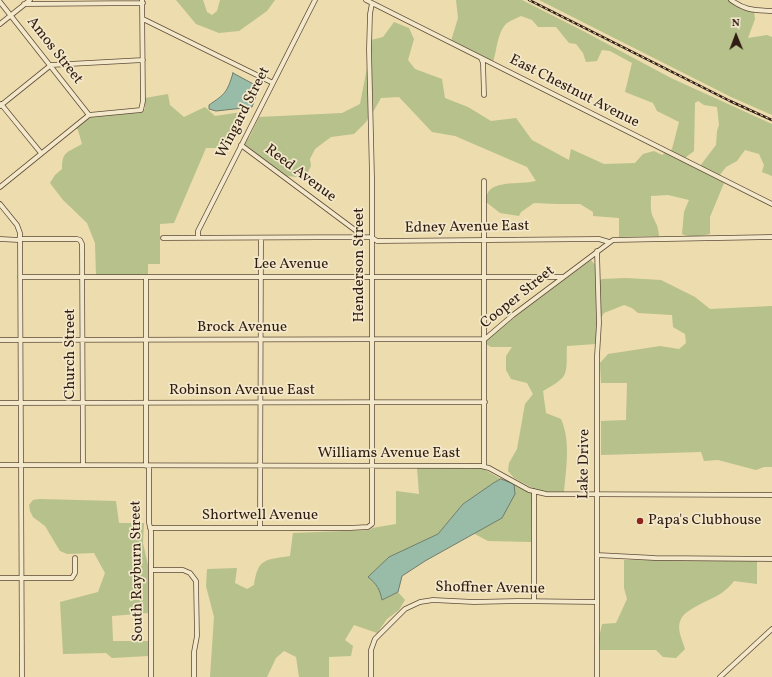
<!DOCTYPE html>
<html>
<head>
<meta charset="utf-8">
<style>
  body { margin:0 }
  #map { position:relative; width:772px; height:677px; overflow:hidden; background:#eddcad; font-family:Vollkorn,serif }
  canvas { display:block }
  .north { position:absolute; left:716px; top:16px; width:40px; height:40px; -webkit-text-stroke:3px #f3e8ca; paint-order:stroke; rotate:359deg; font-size:11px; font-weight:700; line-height:16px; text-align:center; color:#301c13 }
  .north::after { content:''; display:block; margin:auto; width:14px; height:18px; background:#301c13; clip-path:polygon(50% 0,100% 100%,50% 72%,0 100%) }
</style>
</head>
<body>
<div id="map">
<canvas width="772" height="677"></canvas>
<div class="north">N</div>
</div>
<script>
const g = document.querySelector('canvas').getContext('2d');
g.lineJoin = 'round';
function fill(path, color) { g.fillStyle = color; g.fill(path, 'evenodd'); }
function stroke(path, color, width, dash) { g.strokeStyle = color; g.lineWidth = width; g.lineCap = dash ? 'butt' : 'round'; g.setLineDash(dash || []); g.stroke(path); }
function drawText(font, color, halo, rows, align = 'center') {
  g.font = font + ' Vollkorn,serif'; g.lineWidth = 3.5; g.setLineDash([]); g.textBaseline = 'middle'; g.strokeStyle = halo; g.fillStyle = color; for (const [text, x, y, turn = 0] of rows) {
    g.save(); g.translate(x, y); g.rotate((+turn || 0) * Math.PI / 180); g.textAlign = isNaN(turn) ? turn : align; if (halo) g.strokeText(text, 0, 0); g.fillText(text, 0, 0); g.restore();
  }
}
fill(new Path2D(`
  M 176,0 L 203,0 L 207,12 L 212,15 L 217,11 L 220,0 L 275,0 L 267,11 L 239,31 L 219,33 L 196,24 Z
  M 456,0 L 522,0 L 585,32 L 671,78 L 772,124 L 772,176 L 762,172 L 764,165 L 759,154 L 745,150 L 737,161 L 726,167 L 719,176 L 700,166 L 716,145 L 717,131 L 719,125 L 717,107 L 704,105 L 698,101 L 695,103 L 694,151 L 685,158 L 670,151 L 672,149 L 679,122 L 657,111 L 653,103 L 625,92 L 632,63 L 610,51 L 602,50 L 597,61 L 586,62 L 583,53 L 576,44 L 569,43 L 556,27 L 538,27 L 532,20 L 521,16 C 517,18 511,20 507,23 C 497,32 497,51 493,62 L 451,41 L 458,18 Z
  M 539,0 L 728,0 L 740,9 L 754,12 L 755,19 L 748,38 L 767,35 L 772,37 L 772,115 L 731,97 Z
  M 394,22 L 409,28 L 414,39 L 408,60 L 415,69 L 442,79 L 445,98 L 468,107 L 491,121 L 516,118 L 532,140 L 569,160 L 571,149 L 604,164 L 635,163 L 643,154 L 654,151 L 662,155 L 665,153 L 724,183 L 710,217 L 710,234 C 703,236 689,238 682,234 L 684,212 L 689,200 L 668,195 L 651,196 C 651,203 650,211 653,217 C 657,226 658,225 659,236 L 619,237 L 619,218 L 593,216 L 593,212 L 580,204 L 557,204 L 534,203 L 521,212 L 519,216 L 500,213 L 486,202 C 485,184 504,184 517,183 C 523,183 530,182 536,181 L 527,167 L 455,136 L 432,132 L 399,97 L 381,98 L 373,112 L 371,40 L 383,37 Z
  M 367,68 L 369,117 L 366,122 L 354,134 L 331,137 L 315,149 L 310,159 L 311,166 L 308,172 L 297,177 L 286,176 L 244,144 L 250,136 L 259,117 L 342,113 L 360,104 Z
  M 168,94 L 170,105 L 184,117 L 205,107 L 215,116 L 242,112 L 226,148 L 206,148 L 174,223 L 160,224 L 160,264 L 148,264 L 148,275 L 96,275 L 95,243 L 87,223 L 63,200 L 50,183 L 55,175 L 62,169 C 62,151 67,153 82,144 L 78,130 L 76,128 L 88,118 L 94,116 L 139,112 L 145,109 L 145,98 Z
  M 591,260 L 595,265 L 597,323 L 596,344 L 567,346 C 566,355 569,374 561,379 C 556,384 549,387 543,391 L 546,413 L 561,419 C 571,442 566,468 564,493 L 546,492 L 536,490 L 514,478 L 508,471 L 509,463 L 517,449 L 525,404 L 533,394 L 527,383 L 511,379 L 506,370 L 506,356 L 512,347 L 491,347 L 486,344 L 487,340 L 515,317 Z
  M 626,278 L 661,280 L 695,297 L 710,309 L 772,306 L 772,467 L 764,467 L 756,470 L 718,460 L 704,461 L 701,452 L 601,455 L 601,421 L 626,420 L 627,383 L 601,383 L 600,363 L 608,354 L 660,346 L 679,349 L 686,343 L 685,334 L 673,327 L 672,315 L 638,313 L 632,308 L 624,305 L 604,313 L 600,319 L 599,281 L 602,279 Z
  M 417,468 L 482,468 L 501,479 L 492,484 L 463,504 L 438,534 L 389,557 L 369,577 C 377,585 380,588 382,600 L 398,592 L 405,600 L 399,610 L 387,619 L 377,633 L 354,625 L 345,640 L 353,646 L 351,656 L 329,657 L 329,677 L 299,677 L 296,657 L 284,651 L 276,658 L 267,677 L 210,677 L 214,617 L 206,586 L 207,569 L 237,568 L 235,583 L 247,589 L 254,585 C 258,558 265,560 290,556 L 293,533 L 370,530 L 372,528 L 396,524 L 396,491 L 419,494 Z
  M 514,484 L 532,493 L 531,542 L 488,541 L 473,533 L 502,518 Z
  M 39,499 L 116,501 L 119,523 L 144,523 L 143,543 L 148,565 L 148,613 L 112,616 L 113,641 L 148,641 L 148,656 L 112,658 L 106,653 L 63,654 L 60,602 L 98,592 L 105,573 L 94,553 L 67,554 L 60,551 L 45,526 L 33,517 L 30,511 L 29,505 L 33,500 Z
  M 624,560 L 757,561 L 757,584 L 734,581 C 731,585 727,589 723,592 C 714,599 686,608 681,619 C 676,628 682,639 685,649 L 676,658 L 663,657 L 656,650 L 600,650 L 599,638 L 602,624 L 616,623 L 627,599 L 624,588 Z`), '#b6c18b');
const water = new Path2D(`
  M 233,73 L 257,86 L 258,91 L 252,107 L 216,111 L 209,109 L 209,105 C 225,94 227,93 233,73 Z
  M 501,479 L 514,484 L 515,494 L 502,518 L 425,561 L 402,576 L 398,592 L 382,600 C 380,590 377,584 368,577 L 389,557 L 438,534 L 463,504 L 492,484 Z`);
fill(water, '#99bca9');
stroke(water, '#6f7c6d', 1);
const minor = new Path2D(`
  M 366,0 L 772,204
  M 731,0 C 746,11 755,10 772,11
  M 0,2 L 89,115
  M 24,4 L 143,3
  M 143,19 L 273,83
  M 0,24 L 30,0
  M 481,58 L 483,63 L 484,95
  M 1,104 L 41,153
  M 0,106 L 51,65 L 143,60
  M 241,145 L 359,233 L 362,237
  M 484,181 L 484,466
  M 0,187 L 89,115 L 141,110 L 143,101 L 142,0
  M 0,204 L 17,225 L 20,233 L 22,677
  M 163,238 L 371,237 L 377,241 L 599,239 L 609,242
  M 198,238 L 198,231 L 315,0
  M 0,239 L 19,240
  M 19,239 L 77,239 L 80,240 L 82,244 L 83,465
  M 597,251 L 599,323 L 597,356 L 597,677
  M 20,277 L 563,277
  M 485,339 L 513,315 L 613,240 L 772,237
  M 0,340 L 485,339
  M 0,403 L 485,402
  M 0,465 L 481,466 L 489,468 L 529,490 L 546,494 L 772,495
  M 146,466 L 146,277
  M 149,466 L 149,523 L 151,531 L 151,677
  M 534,491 L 534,601
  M 150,528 L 350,528 L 368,527 L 372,524 L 372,178 L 369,49 L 370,14 L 372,3
  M 260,528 L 261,238
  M 597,555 L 655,558 L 772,559
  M 151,570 L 183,570 L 190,573 L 196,581 L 197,636 L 194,652 L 194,677
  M 0,578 L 72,578 L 75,573 L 75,558
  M 371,677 L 371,650 L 375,639 L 405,609 L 420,602 L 433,600 L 474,602 L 518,601 L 597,602
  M 720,677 L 772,629`);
stroke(minor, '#5f4c3a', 5.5);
stroke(minor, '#f3e8ca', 4);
const rail = new Path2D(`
  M 529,0 L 730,101 L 772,120`);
stroke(rail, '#301c13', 2.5);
stroke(rail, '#f3e8ca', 1, [3]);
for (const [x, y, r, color] of [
  [640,521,4,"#8f2418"]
]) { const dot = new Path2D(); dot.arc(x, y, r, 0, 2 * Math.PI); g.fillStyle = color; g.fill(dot); stroke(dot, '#f3e8ca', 1.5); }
drawText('15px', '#301c13', '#f3e8ca', [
  ["Amos Street",54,51,52],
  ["East Chestnut Avenue",574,92,27],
  ["Wingard Street",244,113,-63],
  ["Reed Avenue",300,174,37],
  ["Edney Avenue East",467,228,-1],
  ["Lee Avenue",291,265],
  ["Henderson Street",360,265,-90],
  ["Cooper Street",518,298,-39],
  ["Brock Avenue",242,328],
  ["Church Street",71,354,-90],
  ["Robinson Avenue East",242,391],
  ["Williams Avenue East",389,454],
  ["Lake Drive",585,464,-89],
  ["Shortwell Avenue",260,516],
  ["South Rayburn Street",138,571,-91],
  ["Shoffner Avenue",490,589,1]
]);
drawText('15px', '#301c13', '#f3e8ca', [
  ["Papa's Clubhouse",648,521]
], 'left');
</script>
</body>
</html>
